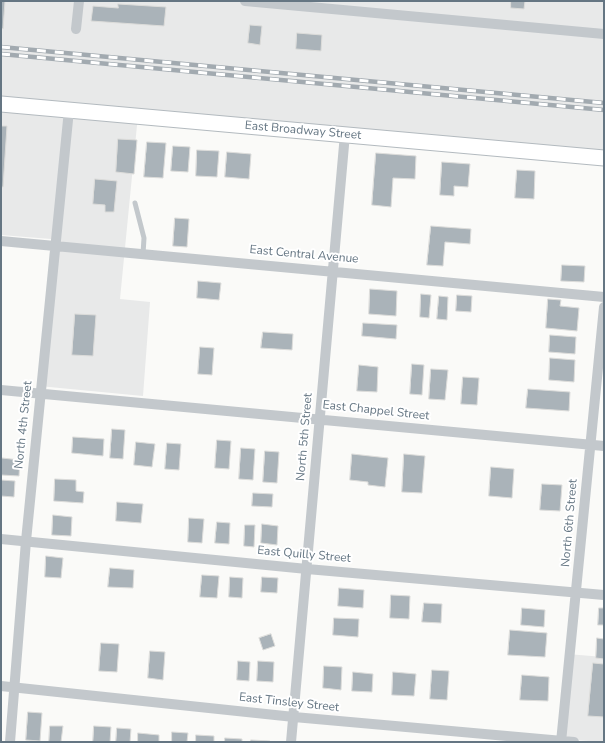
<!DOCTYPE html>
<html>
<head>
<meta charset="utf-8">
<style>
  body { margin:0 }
  #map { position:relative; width:605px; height:743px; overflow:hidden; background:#fafaf8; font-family:"Nunito Sans",sans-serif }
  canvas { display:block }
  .frame { position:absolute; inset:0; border:2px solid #657683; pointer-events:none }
</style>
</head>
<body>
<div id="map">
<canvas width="605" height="743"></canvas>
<div class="frame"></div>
</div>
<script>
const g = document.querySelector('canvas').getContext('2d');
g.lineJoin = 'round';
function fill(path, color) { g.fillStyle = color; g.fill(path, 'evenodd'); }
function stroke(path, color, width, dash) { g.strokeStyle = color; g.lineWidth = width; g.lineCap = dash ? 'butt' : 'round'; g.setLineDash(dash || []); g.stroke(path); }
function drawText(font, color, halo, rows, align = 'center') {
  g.font = font + ' "Nunito Sans",sans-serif'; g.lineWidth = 4; g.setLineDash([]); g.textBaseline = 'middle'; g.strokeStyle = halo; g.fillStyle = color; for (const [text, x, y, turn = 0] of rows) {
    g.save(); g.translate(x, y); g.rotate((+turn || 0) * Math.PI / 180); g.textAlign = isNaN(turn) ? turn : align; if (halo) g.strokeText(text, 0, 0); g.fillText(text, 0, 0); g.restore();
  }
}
fill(new Path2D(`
  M 1,1 L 604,1 L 604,158 L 138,115 L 120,299 L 150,302 L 143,396 L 39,386 L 51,239 L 1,235 Z
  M 567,654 L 604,657 L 604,742 L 558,739 Z`), '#e8e9e9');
const building = new Path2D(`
  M 1,1 L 5,1 L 3,29 L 1,28 Z
  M 511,1 L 525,1 L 524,9 L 511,8 Z
  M 118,4 L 166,7 L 164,26 L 91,21 L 93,6 L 118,8 Z
  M 250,25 L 262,26 L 260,45 L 248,43 Z
  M 297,33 L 322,35 L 321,51 L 296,49 Z
  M 1,126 L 7,126 L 3,187 L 1,187 Z
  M 118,139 L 137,140 L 134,174 L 116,172 Z
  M 147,142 L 166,143 L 163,178 L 144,177 Z
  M 173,146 L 190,147 L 188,172 L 171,171 Z
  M 197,150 L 219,151 L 217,177 L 196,176 Z
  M 227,152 L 251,154 L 249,179 L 225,177 Z
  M 376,153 L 416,156 L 415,179 L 393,178 L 391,207 L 372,205 Z
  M 442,162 L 470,164 L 468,187 L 454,186 L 454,196 L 440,195 Z
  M 517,170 L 535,171 L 534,199 L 515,198 Z
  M 95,179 L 117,181 L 114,212 L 105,212 L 105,205 L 93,204 Z
  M 175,218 L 189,219 L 187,247 L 173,246 Z
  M 431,226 L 471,229 L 470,244 L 445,242 L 443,266 L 427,265 Z
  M 562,265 L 585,266 L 584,282 L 561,281 Z
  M 198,281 L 221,283 L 219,300 L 197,298 Z
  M 370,289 L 397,291 L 396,316 L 369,314 Z
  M 421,294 L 431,295 L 429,318 L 420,317 Z
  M 457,295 L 472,296 L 471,312 L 456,311 Z
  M 439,296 L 448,297 L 447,320 L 437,319 Z
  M 548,299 L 561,300 L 560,306 L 579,308 L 577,331 L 546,328 Z
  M 75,314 L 96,315 L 93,356 L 72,355 Z
  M 363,323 L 397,325 L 396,339 L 362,336 Z
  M 263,332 L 293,334 L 292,350 L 261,348 Z
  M 550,335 L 576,337 L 575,354 L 549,352 Z
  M 200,347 L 214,348 L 212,375 L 198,374 Z
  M 550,358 L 575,360 L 574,382 L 549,380 Z
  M 412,364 L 424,365 L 422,395 L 410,394 Z
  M 359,365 L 378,367 L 377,392 L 357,391 Z
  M 431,369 L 448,370 L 445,400 L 429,399 Z
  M 463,377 L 479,378 L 477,405 L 461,404 Z
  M 528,389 L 570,392 L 569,411 L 526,408 Z
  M 112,429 L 125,430 L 123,459 L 110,458 Z
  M 73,437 L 104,439 L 103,456 L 72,453 Z
  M 217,440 L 231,441 L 229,469 L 215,468 Z
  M 136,442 L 155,444 L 152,467 L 134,465 Z
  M 167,443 L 181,444 L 179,470 L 165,469 Z
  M 241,448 L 255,449 L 253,480 L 239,479 Z
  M 265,451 L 279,452 L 277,483 L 263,482 Z
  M 352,454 L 388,458 L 385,487 L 368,485 L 368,482 L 350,480 Z
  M 404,454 L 425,456 L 422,493 L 402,492 Z
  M 2,458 L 20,460 L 19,476 L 1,475 Z
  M 491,467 L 514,469 L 512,498 L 489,496 Z
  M 55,479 L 76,480 L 76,491 L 84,492 L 83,503 L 54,501 Z
  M 1,480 L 15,481 L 14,497 L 1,496 Z
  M 542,484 L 562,485 L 560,511 L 540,510 Z
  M 253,493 L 273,494 L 272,507 L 252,506 Z
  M 117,502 L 143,504 L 141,523 L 116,521 Z
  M 53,515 L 72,517 L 71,536 L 52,535 Z
  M 189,518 L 204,519 L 202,543 L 188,542 Z
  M 217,522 L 230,523 L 229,544 L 215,543 Z
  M 262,524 L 278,526 L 277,545 L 261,543 Z
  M 245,525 L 255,525 L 254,547 L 244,546 Z
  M 46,556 L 63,558 L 61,578 L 45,577 Z
  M 110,568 L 134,570 L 133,588 L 108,587 Z
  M 202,575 L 219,576 L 217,598 L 200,597 Z
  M 230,577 L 243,578 L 242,598 L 229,597 Z
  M 262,577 L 278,578 L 277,593 L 261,592 Z
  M 339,588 L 364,590 L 363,608 L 338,606 Z
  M 391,595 L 410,596 L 409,619 L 390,618 Z
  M 424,603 L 442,604 L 441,623 L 422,622 Z
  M 522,608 L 545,610 L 544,627 L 521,625 Z
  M 599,608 L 604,608 L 604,625 L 598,625 Z
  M 334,618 L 359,619 L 358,637 L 333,635 Z
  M 510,630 L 547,633 L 545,657 L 508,655 Z
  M 271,634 L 275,646 L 263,650 L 259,638 Z
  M 597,638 L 604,639 L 604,659 L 596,658 Z
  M 101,643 L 119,644 L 117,672 L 99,671 Z
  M 150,651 L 165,652 L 163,680 L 148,678 Z
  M 238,661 L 250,662 L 249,681 L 237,680 Z
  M 258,661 L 274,662 L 273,682 L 257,681 Z
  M 593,663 L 604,664 L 604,717 L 588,716 Z
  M 324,666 L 342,667 L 341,690 L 323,688 Z
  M 432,670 L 449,671 L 447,700 L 430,699 Z
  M 353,672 L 373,674 L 372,692 L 352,691 Z
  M 393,672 L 416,674 L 414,696 L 392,695 Z
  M 522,675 L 549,677 L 548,701 L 520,700 Z
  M 28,712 L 42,713 L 40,741 L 26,740 Z
  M 50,726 L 63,726 L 61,742 L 49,742 Z
  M 94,726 L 111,727 L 110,742 L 93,742 Z
  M 117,728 L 131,729 L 130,742 L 116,742 Z
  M 172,732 L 188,733 L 187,742 L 172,742 Z
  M 138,733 L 159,735 L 159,742 L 138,742 Z
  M 196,735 L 214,736 L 214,742 L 196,742 Z
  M 225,738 L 242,739 L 242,742 L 225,742 Z
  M 251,740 L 270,741 L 270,742 L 251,742 Z`);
fill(building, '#aab3b9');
stroke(building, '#dcdcda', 1);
const secondary = new Path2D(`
  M 1,104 L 604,158`);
stroke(secondary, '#b3babf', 17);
stroke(new Path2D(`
  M 135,203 L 144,238 L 143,254`), '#c3c8cc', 5);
stroke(new Path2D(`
  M 245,1 L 604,34
  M 76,29 L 79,1
  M 1,241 L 604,297
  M 1,390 L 604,446
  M 1,539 L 307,569 L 604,595
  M 1,686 L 294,717 L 574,742
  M 10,742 L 26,541 L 69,110
  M 291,742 L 345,134
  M 561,742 L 604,307`), '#c3c8cc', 10);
stroke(secondary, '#fff', 15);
const rail = new Path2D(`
  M 1,47 L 604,103
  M 1,54 L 604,110`);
stroke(rail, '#a2aab0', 4.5);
stroke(rail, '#fff', 3, [9]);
drawText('12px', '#657683', '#fff', [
  ["East Broadway Street",303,131,5],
  ["East Central Avenue",304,255,5],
  ["East Chappel Street",376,411,6],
  ["North 4th Street",24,425,-84],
  ["North 5th Street",305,437,-85],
  ["North 6th Street",570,523,-85],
  ["East Quilly Street",304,555,5],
  ["East Tinsley Street",289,703,6]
]);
</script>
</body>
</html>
